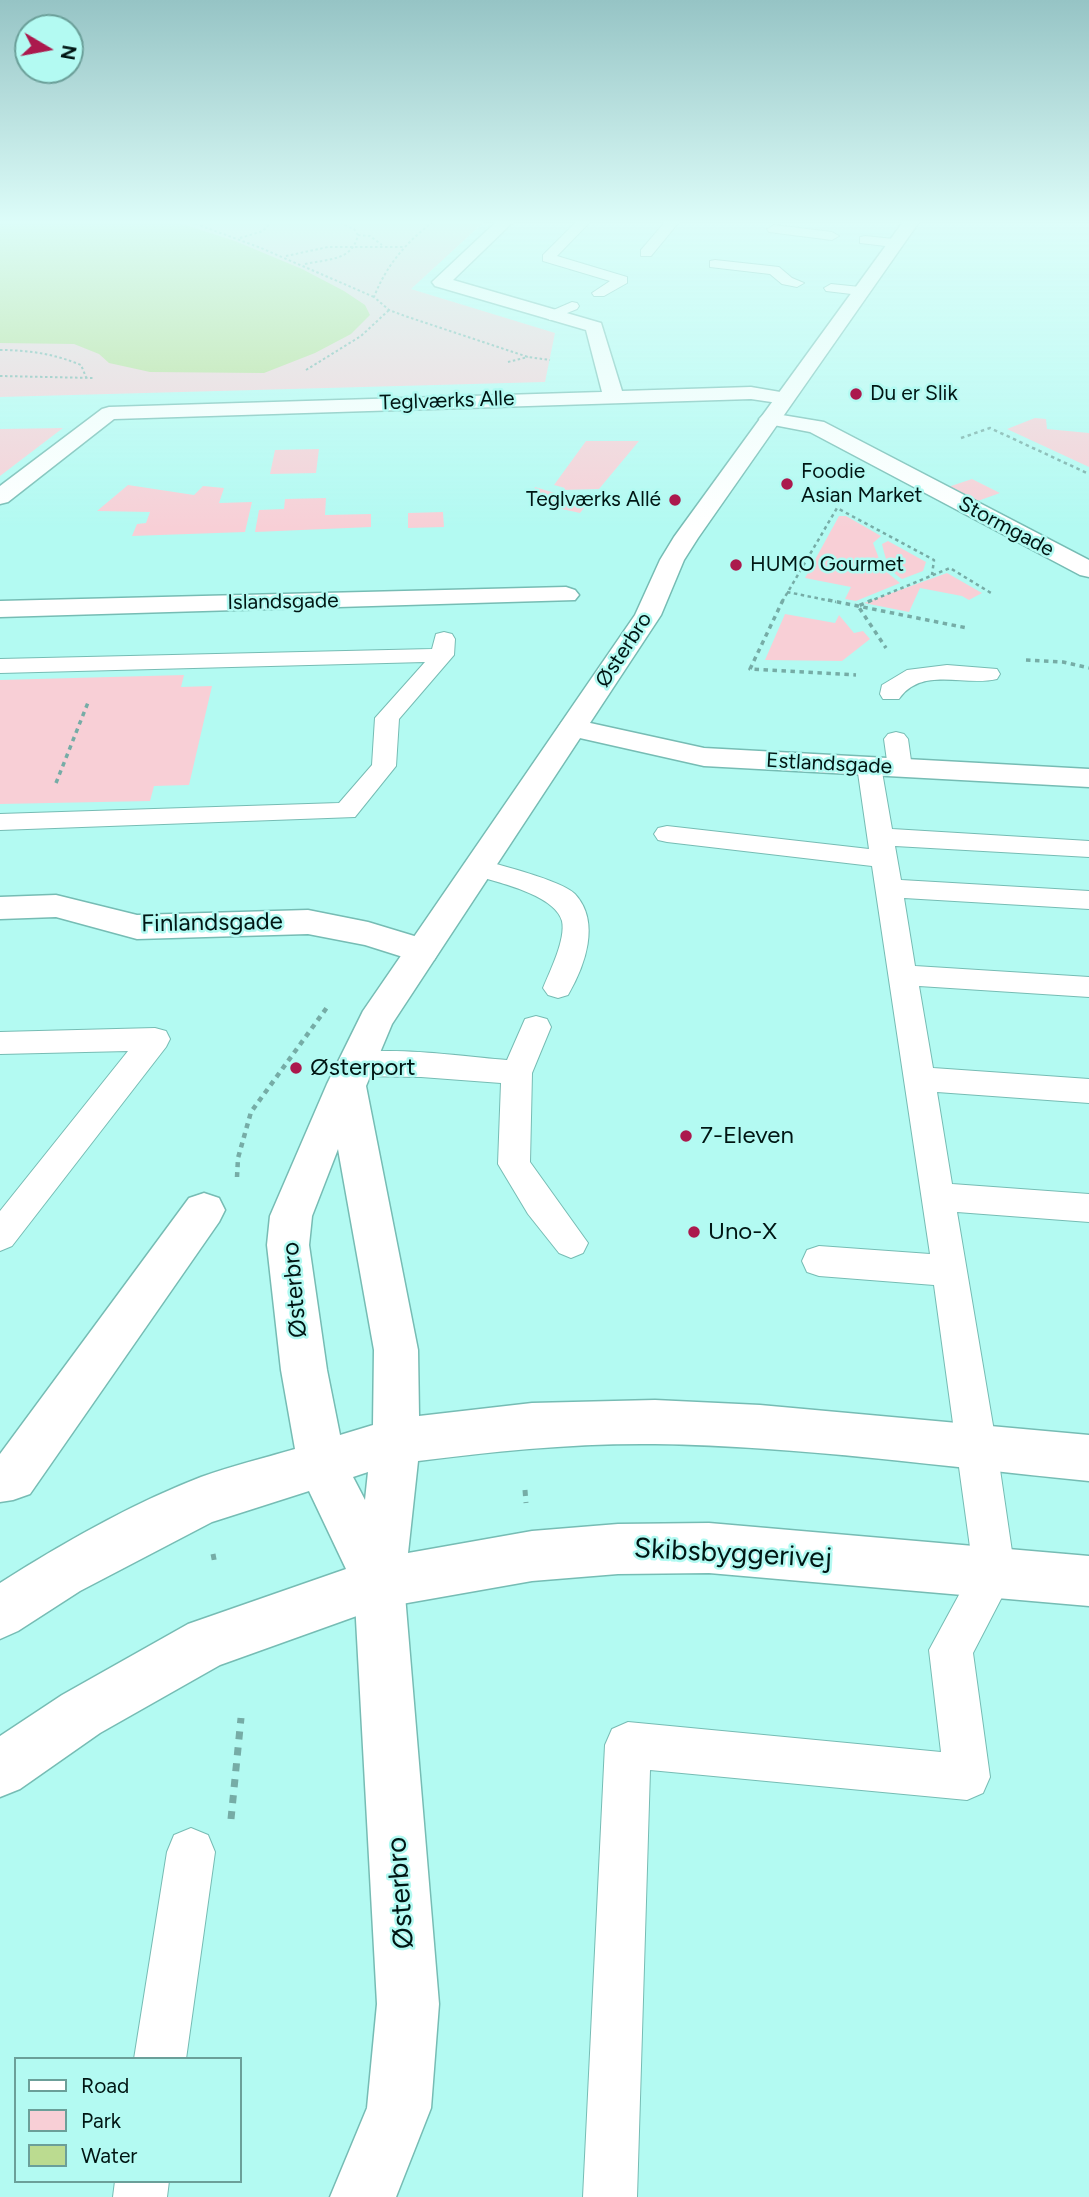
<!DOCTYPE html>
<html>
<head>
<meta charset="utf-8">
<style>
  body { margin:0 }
  #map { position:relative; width:1089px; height:2197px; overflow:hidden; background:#b3faf2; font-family:Figtree,sans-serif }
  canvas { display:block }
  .legend { position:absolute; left:14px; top:2057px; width:228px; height:126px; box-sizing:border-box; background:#b3faf2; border:2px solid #6b9f99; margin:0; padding:9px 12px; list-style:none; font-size:21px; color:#001614 }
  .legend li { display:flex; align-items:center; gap:14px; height:35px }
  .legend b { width:35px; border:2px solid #6b9f99 }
  .north { position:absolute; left:14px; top:14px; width:70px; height:70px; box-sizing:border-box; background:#b3faf2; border:2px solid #6b9f99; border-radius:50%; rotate:100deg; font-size:19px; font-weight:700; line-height:28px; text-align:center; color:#001614 }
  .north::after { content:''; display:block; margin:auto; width:24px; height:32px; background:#ab194d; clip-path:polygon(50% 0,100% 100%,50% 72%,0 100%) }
</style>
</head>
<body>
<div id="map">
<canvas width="1089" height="2197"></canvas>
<ul class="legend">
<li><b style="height:9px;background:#fff"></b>Road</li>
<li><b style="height:19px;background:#f8cfd6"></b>Park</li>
<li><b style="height:19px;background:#bbdb90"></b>Water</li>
</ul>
<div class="north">N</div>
</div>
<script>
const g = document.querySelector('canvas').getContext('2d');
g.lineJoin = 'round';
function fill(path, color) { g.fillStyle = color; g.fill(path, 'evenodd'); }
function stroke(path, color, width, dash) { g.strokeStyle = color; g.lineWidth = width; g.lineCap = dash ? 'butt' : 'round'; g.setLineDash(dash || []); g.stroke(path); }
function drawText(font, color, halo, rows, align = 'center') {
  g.font = font + ' Figtree,sans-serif'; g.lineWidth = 5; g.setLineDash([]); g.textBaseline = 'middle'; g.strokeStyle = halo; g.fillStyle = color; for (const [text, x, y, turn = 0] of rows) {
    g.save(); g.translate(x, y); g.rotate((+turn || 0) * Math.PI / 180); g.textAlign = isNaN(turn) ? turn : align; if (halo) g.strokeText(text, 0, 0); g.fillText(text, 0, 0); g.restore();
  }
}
fill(new Path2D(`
  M 0,222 L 484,222 L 411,289 L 555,333 L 545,382 L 0,397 Z
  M 1035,418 L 1046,419 L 1047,429 L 1089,433 L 1089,467 L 1007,429 Z
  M 63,428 L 0,476 L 0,429 Z
  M 586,441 L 639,441 L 599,489 L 562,490 L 565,488 L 554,485 Z
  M 319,449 L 316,473 L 270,474 L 275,450 Z
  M 972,479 L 1000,493 L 975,502 L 948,487 Z
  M 128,485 L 194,495 L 203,486 L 224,488 L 219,503 L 252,502 L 245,532 L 132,536 L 137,524 L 146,523 L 150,512 L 97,511 Z
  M 535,487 L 588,503 L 580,513 L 530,502 Z
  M 326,498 L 325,515 L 371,514 L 371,527 L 255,532 L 259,510 L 284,509 L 285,499 Z
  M 443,512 L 444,527 L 408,528 L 408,513 Z
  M 839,516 L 846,516 L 881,536 L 873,543 L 883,569 L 900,583 L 856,601 L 845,599 L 851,587 L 805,578 Z
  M 888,541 L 926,562 L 923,571 L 902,579 C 888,570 886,560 882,544 Z
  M 947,573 L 982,593 L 969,600 L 962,596 L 920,588 L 909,612 L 864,603 Z
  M 785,614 L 835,623 L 839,615 L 854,633 L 863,631 L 870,639 L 842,661 L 765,660 Z
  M 184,675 L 181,687 L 212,686 L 189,785 L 154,786 L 150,801 L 0,804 L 0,680 Z`), '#f8cfd6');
fill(new Path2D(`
  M 0,222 L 176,222 L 235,241 L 302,269 L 344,291 L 365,305 L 370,315 L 351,334 L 315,353 L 264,373 L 150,372 L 109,363 L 99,354 L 74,344 L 0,343 Z`), '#bbdb90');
const lane = new Path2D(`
  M 576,222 L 590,222 L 557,256 L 627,277 L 627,283 L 604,296 L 594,296 L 592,293 L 610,281 L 543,261 L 543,255 Z
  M 665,222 L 679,222 L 651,256 L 641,256 L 641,250 Z
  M 774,225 L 832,232 L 839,236 L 832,240 L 769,232 L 767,229 Z
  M 865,236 L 894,239 L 901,243 L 894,247 L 860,243 L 860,237 Z
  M 715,260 L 779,267 L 792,278 L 804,283 L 797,287 L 782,284 L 770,274 L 710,267 L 710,261 Z
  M 831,284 L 860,287 L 867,291 L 860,295 L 826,291 L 824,288 Z
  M 572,302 L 577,303 L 579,306 L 577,309 L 550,320 L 542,315 Z
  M 444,632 L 452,634 L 455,639 L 454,655 L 399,719 L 396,766 L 355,817 L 0,830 L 0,814 L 339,803 L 372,765 L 375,718 L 425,662 L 0,673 L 0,659 L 432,649 L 436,634 Z
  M 947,665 L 997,669 L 1000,674 L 997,679 C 964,687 922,666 899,699 L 883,699 L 880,694 L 882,685 L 907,670 Z
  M 896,732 L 904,734 L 908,739 L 912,768 L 909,773 L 900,775 L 891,773 L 888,768 L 884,739 L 888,734 Z
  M 869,759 L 878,761 L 881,766 L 892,829 L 1089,841 L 1089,857 L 895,846 L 901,880 L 1089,891 L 1089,909 L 904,898 L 915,966 L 1089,977 L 1089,997 L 919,986 L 933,1068 L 1089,1079 L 1089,1103 L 937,1092 L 952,1184 L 1089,1194 L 1089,1222 L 957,1212 L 997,1449 L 1015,1572 L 973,1653 L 990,1777 L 983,1793 L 967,1800 L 650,1770 L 637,2197 L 583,2197 L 605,1745 L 612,1729 L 628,1722 L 941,1752 L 929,1650 L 973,1569 L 934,1285 L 819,1276 L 807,1272 L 802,1261 L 807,1250 L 819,1246 L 930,1254 L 872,866 L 667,842 L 658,840 L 654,834 L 658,828 L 667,826 L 869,849 L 857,766 L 860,761 Z
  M 478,859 C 499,865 561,880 575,894 C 601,922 585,966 568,995 L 558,998 L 548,995 L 543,988 C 550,971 566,939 562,921 C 555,894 493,881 469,874 L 465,868 L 469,862 Z
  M 536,1016 L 547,1019 L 551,1027 L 532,1073 L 530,1162 L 588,1243 L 583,1253 L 571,1258 L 559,1253 L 528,1214 L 498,1164 L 501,1083 L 421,1077 L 355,1076 L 344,1072 L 340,1064 L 344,1056 C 381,1044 466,1057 507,1060 L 525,1019 Z
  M 155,1028 L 166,1031 L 170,1039 L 166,1047 L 12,1246 L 0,1251 L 0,1211 L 128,1051 L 0,1054 L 0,1032 Z
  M 191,1828 L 208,1835 L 215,1852 L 186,2059 L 134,2059 L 167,1852 L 174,1835 Z
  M 115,2181 L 169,2181 L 167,2197 L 113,2197 Z`);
const street = new Path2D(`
  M 496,222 L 513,222 L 453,280 L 601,323 L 622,391 L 751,387 L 792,394 L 795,398 L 792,402 L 785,404 L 751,399 L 114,419 L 8,502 L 0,504 L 0,486 L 102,409 L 109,407 L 602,392 L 586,330 L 435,286 L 432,282 Z
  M 770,413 L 824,422 L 1089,560 L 1089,577 L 1080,575 L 810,432 L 763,423 L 759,419 L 763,415 Z
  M 566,587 L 575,590 L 579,595 L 575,600 L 0,617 L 0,601 Z
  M 572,719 L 704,748 L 1089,769 L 1089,787 L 704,766 L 562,734 L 558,728 L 562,722 Z
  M 56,895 L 137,915 L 308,910 L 368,922 L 434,942 L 439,951 L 434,960 L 422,963 L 365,945 L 308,934 L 137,939 L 56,917 L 0,919 L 0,897 Z
  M 204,1193 L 219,1198 L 225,1210 L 219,1222 L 30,1494 L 13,1500 L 0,1502 L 0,1454 L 189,1198 Z
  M 379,1558 L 397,1565 L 404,1583 L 439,2004 L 431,2108 L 396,2197 L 330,2197 L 367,2108 L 377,2004 L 354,1583 L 361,1565 Z`);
const secondary = new Path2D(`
  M 903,222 L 919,222 L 698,538 L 684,560 L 661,615 L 392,1024 L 366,1086 L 418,1350 L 419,1416 L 532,1403 L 655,1400 L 760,1405 L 1089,1435 L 1089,1481 C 945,1467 800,1446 655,1444 C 575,1443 497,1451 418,1461 L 408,1553 L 532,1531 L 618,1524 L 709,1523 L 1089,1556 L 1089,1606 L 709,1573 L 618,1574 L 532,1581 L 379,1608 L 220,1665 L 100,1733 L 20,1789 L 0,1797 L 0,1736 L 62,1695 L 188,1624 L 346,1569 L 309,1491 L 212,1522 L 80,1591 L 18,1631 L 0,1639 L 0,1583 C 63,1543 131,1504 201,1477 C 231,1466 264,1458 295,1449 L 281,1370 L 267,1245 L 270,1216 L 327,1084 L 363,1011 L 635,615 L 660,560 L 674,537 ZM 338,1149 L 374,1350 L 373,1425 L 340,1435 L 327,1370 L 309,1245 L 312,1216 ZM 368,1472 L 365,1500 L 353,1477 Z`);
stroke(lane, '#76bcb4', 2);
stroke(street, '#76bcb4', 3);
stroke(secondary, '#76bcb4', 3);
stroke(new Path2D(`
  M 191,222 L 261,248 L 374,297
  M 433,222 C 406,242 386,266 374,297 L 389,310 L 405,316 L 528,357 L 550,360
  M 358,235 L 370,236 L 382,245
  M 240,238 L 263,231 L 271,222
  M 286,256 L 328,247 L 405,247
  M 305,264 C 328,259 352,261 358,235 L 354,229 L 338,222
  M 0,350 C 28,350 55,354 81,365 L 86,377
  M 508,362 L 528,357
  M 306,370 L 361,336 L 389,310
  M 0,376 L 94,378`), '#76aca6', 2, [2.5, 2.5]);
stroke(new Path2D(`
  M 961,438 L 990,428 L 1089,474
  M 787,592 L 836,602
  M 782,602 L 837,508 L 934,560 L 932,575
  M 868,602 L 950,568 L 991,593`), '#76aca6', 2.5, [3.5, 3.5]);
stroke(new Path2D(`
  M 783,600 L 750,669 L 856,675
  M 828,600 L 967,628
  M 872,600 L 858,606 L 886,648
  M 1026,660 L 1063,662 L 1089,668
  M 56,783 L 89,700`), '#76aca6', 3.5, [4.5, 4.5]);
stroke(new Path2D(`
  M 237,1177 L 238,1158 L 251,1112 L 328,1006`), '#76aca6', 4.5, [5, 5]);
stroke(new Path2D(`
  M 525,1490 L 526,1503
  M 213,1554 L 215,1564`), '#76aca6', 5, [6, 6]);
stroke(new Path2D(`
  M 231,1819 L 241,1718`), '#76aca6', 7, [8, 8]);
fill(lane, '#fff');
fill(street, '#fff');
fill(secondary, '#fff');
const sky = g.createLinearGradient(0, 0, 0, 529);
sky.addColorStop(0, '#96c4c5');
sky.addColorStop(0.42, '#ddfdf9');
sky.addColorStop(1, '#ddfdf900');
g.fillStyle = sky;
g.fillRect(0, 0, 1089, 529);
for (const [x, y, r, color] of [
  [856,394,7,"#ab194d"],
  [787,484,7,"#ab194d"],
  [675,500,7,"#ab194d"],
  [736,565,7,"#ab194d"],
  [296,1068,7,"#ab194d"],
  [686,1136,7,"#ab194d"],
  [694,1232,7,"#ab194d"]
]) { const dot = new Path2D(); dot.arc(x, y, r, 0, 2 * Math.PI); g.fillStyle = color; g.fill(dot); stroke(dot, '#b3faf2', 2.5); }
drawText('21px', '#001614', '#b3faf2', [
  ["Du er Slik",870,394],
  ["Foodie",801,472],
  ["Asian Market",801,496],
  ["Teglværks Allé",661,500,"right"],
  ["HUMO Gourmet",750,565]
], 'left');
drawText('21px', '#001614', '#b3faf2', [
  ["Teglværks Alle",447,401,-2],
  ["Stormgade",1006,527,28],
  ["Islandsgade",283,602,-1],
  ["Østerbro",624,650,-57],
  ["Estlandsgade",829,764,3]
]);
drawText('24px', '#001614', '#b3faf2', [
  ["Finlandsgade",212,923,-1],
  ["Østerbro",295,1290,-95]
]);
drawText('24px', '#001614', '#b3faf2', [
  ["Østerport",310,1068],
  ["7-Eleven",700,1136],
  ["Uno-X",708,1232]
], 'left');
drawText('28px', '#001614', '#b3faf2', [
  ["Skibsbyggerivej",733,1554,3],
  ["Østerbro",401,1893,-94]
]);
</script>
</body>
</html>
